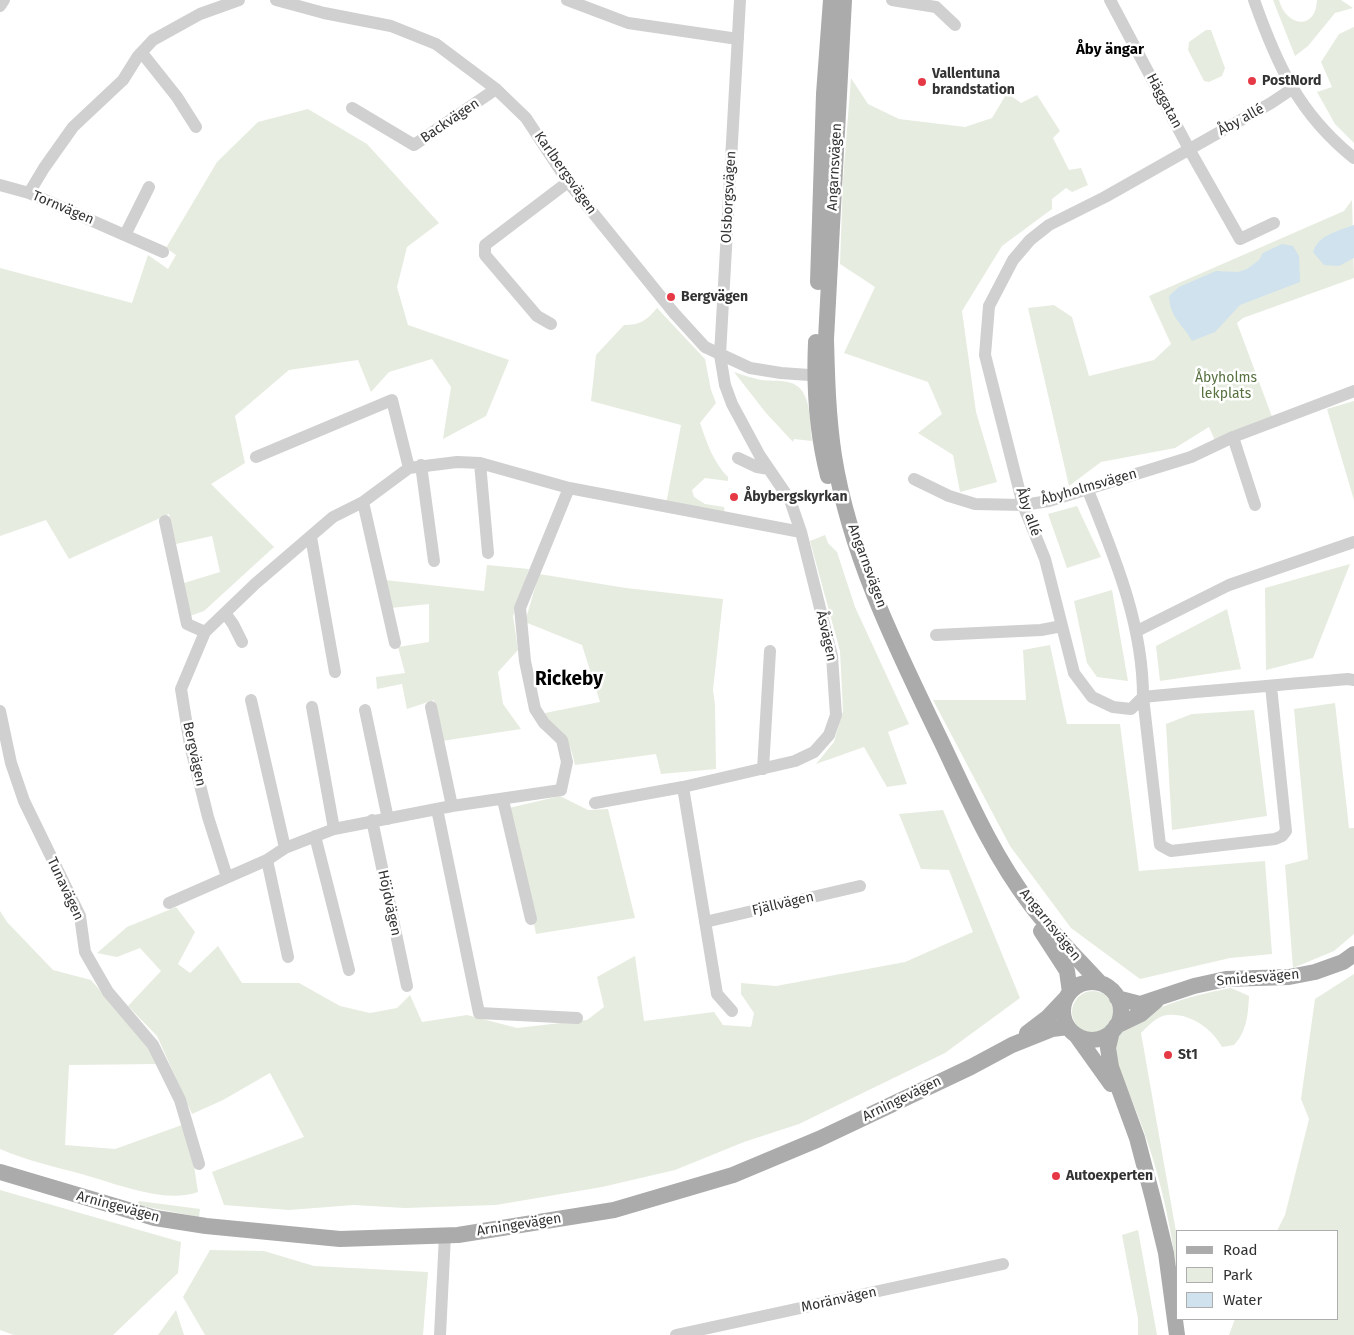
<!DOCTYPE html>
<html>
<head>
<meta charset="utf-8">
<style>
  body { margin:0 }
  #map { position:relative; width:1354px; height:1335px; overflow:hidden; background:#fff; font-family:"Fira Sans",sans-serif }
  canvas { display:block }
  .legend { position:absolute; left:1176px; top:1230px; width:162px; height:90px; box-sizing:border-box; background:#fff; border:1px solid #adadad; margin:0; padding:6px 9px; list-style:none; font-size:15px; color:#333 }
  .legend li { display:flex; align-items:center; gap:10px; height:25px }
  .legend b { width:25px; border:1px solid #adadad }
</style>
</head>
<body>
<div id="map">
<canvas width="1354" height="1335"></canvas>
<ul class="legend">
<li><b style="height:6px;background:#ababab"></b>Road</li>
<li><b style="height:14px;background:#e6ecdf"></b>Park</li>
<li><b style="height:14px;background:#cfe2ee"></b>Water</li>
</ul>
</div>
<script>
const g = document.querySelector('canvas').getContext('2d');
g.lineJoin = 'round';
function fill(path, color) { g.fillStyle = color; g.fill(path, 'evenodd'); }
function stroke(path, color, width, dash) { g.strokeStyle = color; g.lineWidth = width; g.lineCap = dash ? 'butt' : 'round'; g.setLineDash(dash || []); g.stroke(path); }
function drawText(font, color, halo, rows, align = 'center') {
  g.font = font + ' "Fira Sans",sans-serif'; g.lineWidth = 5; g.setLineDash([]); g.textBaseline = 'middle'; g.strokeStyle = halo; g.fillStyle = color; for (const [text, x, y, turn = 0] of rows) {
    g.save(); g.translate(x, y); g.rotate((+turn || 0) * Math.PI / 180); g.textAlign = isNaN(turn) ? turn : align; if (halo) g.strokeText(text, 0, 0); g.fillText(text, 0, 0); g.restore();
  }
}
fill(new Path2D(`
  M 1273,0 L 1279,0 C 1286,27 1316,31 1317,0 L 1341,0 L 1353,8 L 1335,13 L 1308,46 L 1295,56 Z
  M 1354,27 L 1354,143 L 1335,124 L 1317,92 L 1332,87 L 1321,62 L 1339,34 Z
  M 1206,30 L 1211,30 L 1225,68 L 1222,76 L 1209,82 L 1204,81 L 1188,50 L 1189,42 Z
  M 851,78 L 868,104 L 899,119 L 965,127 L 992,118 L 1007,93 L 1021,103 L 1037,95 L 1060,131 L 1053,138 L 1069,170 L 1081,168 L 1088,185 L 1072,192 L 1066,188 L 1052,199 L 1052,209 L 1002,246 L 962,311 L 976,412 L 997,482 L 960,492 L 953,455 L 918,433 L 942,414 L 928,382 L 844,353 L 875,287 L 840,264 L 843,180 Z
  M 308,109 L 367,144 L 439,223 L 407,247 L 397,287 L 408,325 L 509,360 L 486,416 L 443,439 L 451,387 L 432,359 L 389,372 L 371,392 L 358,360 L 289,370 L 235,416 L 245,463 L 211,484 L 274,547 L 204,611 L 190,616 L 184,583 L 220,572 L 212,536 L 176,544 L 169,514 L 69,559 L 46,520 L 0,536 L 0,268 L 132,303 L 148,255 L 168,269 L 176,255 L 166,248 L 217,162 L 258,122 Z
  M 1352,200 L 1354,278 L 1243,318 L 1237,323 L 1274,422 L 1217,445 L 1209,427 L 1175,448 L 1101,462 L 1069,486 L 1028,308 L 1054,305 L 1072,317 L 1089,376 L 1154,360 L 1171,344 L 1149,296 L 1344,211 Z
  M 657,308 L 705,359 L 711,390 L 716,403 L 700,423 C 707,443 713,462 728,477 L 728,481 L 705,478 L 692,490 L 694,497 L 705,504 L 724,507 L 725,516 L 666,504 L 681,425 L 591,401 L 596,355 L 624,325 C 640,325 646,321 657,308 Z
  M 734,372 C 743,375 752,378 761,380 C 776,382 795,377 804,394 C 811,407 810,426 812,441 L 794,439 L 793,442 L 766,413 Z
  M 1354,401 L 1354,500 L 1327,409 Z
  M 1077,506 L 1101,557 L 1067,568 L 1048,514 Z
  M 825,535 L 828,543 L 837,552 L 855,607 L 909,724 L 888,732 L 907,784 L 887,787 L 864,747 L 816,764 L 834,742 L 843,711 L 840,651 L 810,541 Z
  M 1350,564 L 1313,658 L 1266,670 L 1265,588 Z
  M 487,565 L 529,569 L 513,616 L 518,650 L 498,672 L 503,704 L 521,729 L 442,741 L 434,700 L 407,709 L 402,684 L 377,689 L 376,677 L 405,673 L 398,647 L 429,642 L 429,604 L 391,608 L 385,580 L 484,591 Z
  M 539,574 L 626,588 L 723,599 L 713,690 L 715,705 L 716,769 L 661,774 L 656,754 L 575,765 C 571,745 565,733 548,722 L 545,713 L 600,702 L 582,645 L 525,622 Z
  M 1112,590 L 1128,681 L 1097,677 L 1087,663 L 1074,601 Z
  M 1227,609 L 1241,669 L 1160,681 L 1156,646 Z
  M 1050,645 L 1067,724 L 1120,724 L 1139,871 L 1265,861 L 1272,954 L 1230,958 L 1140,979 L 1071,928 L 1010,846 L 933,700 L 1026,700 L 1023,650 Z
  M 1335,703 L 1349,828 L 1354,828 L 1354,934 L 1334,951 L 1293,968 L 1285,865 L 1308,859 L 1294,709 Z
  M 1254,710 L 1267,816 L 1172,830 L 1166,724 L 1192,714 Z
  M 560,796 L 588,810 L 608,809 L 635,918 L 536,934 L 521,854 L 509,808 Z
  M 943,810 L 1020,998 L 945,1053 L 799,1124 L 744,1142 L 675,1170 L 602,1187 L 496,1205 L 405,1208 L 354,1205 L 289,1210 L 224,1205 L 212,1172 L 304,1137 L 270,1073 L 223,1100 L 192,1114 L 157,1036 L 128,1006 L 161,971 L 140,948 L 117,957 L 97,953 L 127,927 L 176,907 L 195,932 L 178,964 L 190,973 L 218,946 L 242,983 L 299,983 L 340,1006 L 370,1013 L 397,1008 L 410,995 L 422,1022 L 467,1015 L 517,1028 L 587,1020 L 604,1007 L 597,977 L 635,956 L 644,1021 L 714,1012 L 723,1025 L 751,1027 L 754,1013 L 741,994 L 741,983 L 776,986 L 905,962 L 973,932 L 949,870 L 921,869 L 899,814 Z
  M 0,911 L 7,922 L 53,970 L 91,980 L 148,1046 L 156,1064 L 69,1065 L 65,1145 L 115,1149 L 182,1125 L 194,1166 L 198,1192 C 166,1204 117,1184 85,1175 C 56,1167 28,1161 0,1149 Z
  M 1354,974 L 1354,1335 L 1229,1335 L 1235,1319 L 1338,1319 L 1338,1231 L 1277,1231 L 1285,1215 L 1309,1119 L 1301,1099 L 1315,999 Z
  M 1231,988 L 1249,996 C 1248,1015 1247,1031 1234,1045 L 1222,1047 C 1213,1029 1189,1012 1167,1015 C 1157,1016 1148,1026 1141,1033 L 1178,1243 L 1178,1281 C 1171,1221 1156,1157 1132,1101 C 1125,1086 1108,1060 1115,1043 C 1129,1010 1198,994 1231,988 Z
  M1072 1012a21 21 0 1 1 42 0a21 21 0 1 1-42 0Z
  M 0,1190 L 181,1242 L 178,1273 L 113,1335 L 14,1335 L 0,1330 Z
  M 139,1201 L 200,1209 L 199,1217 L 137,1205 Z
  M 1138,1230 L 1157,1335 L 1138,1335 L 1138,1319 L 1122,1235 Z
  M 210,1250 L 264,1251 L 314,1266 L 428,1272 L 423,1335 L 205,1335 L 183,1297 Z
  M 176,1310 L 184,1335 L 158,1335 Z`), '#e6ecdf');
fill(new Path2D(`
  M 1354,225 L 1354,258 L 1339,266 L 1324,265 L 1313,252 C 1318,235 1338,231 1354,225 Z
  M 1282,244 L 1293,246 L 1299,256 L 1300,282 L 1240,305 L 1215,332 L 1192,341 C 1182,323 1170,318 1169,296 L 1179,287 L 1216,271 L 1238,272 L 1247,269 L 1259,260 L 1263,253 Z`), '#cfe2ee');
stroke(new Path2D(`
  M 276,0 L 324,13 L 391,26 L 436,44 L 496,89 L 526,118 L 568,182 L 674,313 L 705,347 L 750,368 L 781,373 L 823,376
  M 567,0 L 628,23 L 738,39
  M 892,0 L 936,7 L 955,25
  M 1110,0 L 1189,149 L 1240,239 L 1274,223
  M 1254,0 C 1277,65 1299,114 1354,158
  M 0,6 L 4,0
  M 142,53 L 177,97 L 196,127
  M 352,108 L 414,145 L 496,89
  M 0,185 L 29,193 L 163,252
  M 29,193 L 44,168 L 73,127 L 123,80 L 138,56 L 153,40 L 200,14 L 239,0
  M 125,235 L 149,187
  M 551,324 L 537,316 L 485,255 L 485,245 L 568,182
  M 1233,437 L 1255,505
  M 256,457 L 392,400 L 409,468
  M 738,458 L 757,467 L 769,469
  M 480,463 L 488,553
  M 421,465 L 434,561
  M 914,479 L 949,496 L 975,504 L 1023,505 L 1049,501 L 1191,457 L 1233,437 L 1354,391
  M 1087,488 C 1114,556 1143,623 1143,697 L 1131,709 L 1113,707 L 1092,697 L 1074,673 L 1045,559 L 1023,505 L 985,355 L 989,306 L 1013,260 L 1030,240 L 1049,225 L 1105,197 L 1271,103 L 1292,89
  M 363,502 L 395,643
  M 165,521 L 187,624 L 205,632
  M 311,537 L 335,672
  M 225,613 L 233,624 L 242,642
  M 1137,631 L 1229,585 L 1354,542
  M 936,635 L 1041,630 L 1062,626
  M 1271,686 L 1286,831 L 1282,836 L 1275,839 L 1171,851 L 1160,845 L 1143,697 C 1211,690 1279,685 1348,679 L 1354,680
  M 251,700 L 285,848
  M 312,707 L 334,829
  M 431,707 L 452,806
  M 365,710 L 388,819
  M 0,711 L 11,763 L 24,801 L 80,916 L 85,952 L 108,992 L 153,1045 L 180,1100 L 199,1164
  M 763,769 L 770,651
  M 503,800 L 531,919
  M 595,803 L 683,787
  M 437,809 L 479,1013 L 577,1018
  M 372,820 L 407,986
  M 315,836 L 349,970
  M 267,860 L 288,957
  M 227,877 L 208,817 L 190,745 L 181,689 L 205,632 L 255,584 L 333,517 L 363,502 L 409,468 L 457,462 L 480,463 L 569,488 L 801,532
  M 169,903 L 267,860 L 285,848 L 334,829 L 452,806 L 561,790 L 567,762 L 562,740 L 544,723 L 535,709 L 525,661 L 520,608 L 569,488
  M 705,922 L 860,886
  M 732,1011 L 717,994 L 683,787 L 795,761 L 814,752 L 829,735 L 836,715 L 832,656 L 801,532 L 790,500 L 760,456 L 732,404 L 725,385 L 720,355 L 740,0
  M 440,1335 L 445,1235
  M 676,1335 L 1003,1264`), '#d0d0d0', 12);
stroke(new Path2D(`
  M 844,0 L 826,339 C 827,378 828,417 834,456 C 850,557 899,654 943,745 C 969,800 993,855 1030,904 C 1051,932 1076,957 1100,983
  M 818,282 L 824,94 L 831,0
  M 816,342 C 814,387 817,433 828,476
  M 1041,931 L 1067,971 L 1070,992
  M1063 1011a29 29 0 1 1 58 0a29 29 0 1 1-58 0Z
  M 1117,998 L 1140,1004 L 1194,986 L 1226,979 L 1289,977 L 1315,972 L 1343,962 L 1354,954
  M 1116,1026 L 1141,1014 L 1156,1001
  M 1112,1031 L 1108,1048 L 1111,1067 L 1137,1138 L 1153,1199 L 1166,1253 L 1177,1335
  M 1027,1033 L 1048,1017 L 1066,998
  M 1076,1035 L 1111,1084
  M 0,1172 L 155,1218 L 206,1226 L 340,1239 L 458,1235 L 614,1210 L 733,1175 L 819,1139 L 971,1067 L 1012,1045 L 1052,1029 L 1068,1027`), '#ababab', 16);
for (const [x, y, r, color] of [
  [1252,81,5,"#e63946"],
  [922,82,5,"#e63946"],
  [671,297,5,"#e63946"],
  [734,497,5,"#e63946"],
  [1168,1055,5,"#e63946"],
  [1056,1176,5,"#e63946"]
]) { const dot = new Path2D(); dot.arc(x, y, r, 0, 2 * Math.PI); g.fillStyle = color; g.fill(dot); stroke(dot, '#fff', 2); }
drawText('bold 14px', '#333', '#fff', [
  ["Vallentuna",932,74],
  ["brandstation",932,90],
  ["PostNord",1262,81],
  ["Bergvägen",681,297],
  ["Åbybergskyrkan",744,497],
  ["St1",1178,1055],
  ["Autoexperten",1066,1176]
], 'left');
drawText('14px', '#333', '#fff', [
  ["Häggatan",1164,101,62],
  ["Åby allé",1241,120,-29],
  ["Backvägen",450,121,-34],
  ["Angarnsvägen",835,167,-87],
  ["Karlbergsvägen",565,173,55],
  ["Olsborgsvägen",729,197,-87],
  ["Tornvägen",63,208,23],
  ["Åbyholmsvägen",1089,487,-16],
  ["Åby allé",1028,512,71],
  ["Angarnsvägen",867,566,70],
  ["Åsvägen",826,636,77],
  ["Bergvägen",194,754,78],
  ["Tunavägen",65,889,65],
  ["Höjdvägen",389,903,78],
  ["Fjällvägen",783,904,-13],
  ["Angarnsvägen",1050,925,51],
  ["Smidesvägen",1258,978,-5],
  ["Arningevägen",902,1099,-26],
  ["Arningevägen",118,1207,15],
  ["Arningevägen",519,1225,-9],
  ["Moränvägen",839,1300,-12]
]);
drawText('14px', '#56703f', '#fff', [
  ["Åbyholms",1226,378],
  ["lekplats",1226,394]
]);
drawText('bold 15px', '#000', '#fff', [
  ["Åby ängar",1110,50]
]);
drawText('bold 19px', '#000', '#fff', [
  ["Rickeby",569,680]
]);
</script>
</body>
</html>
